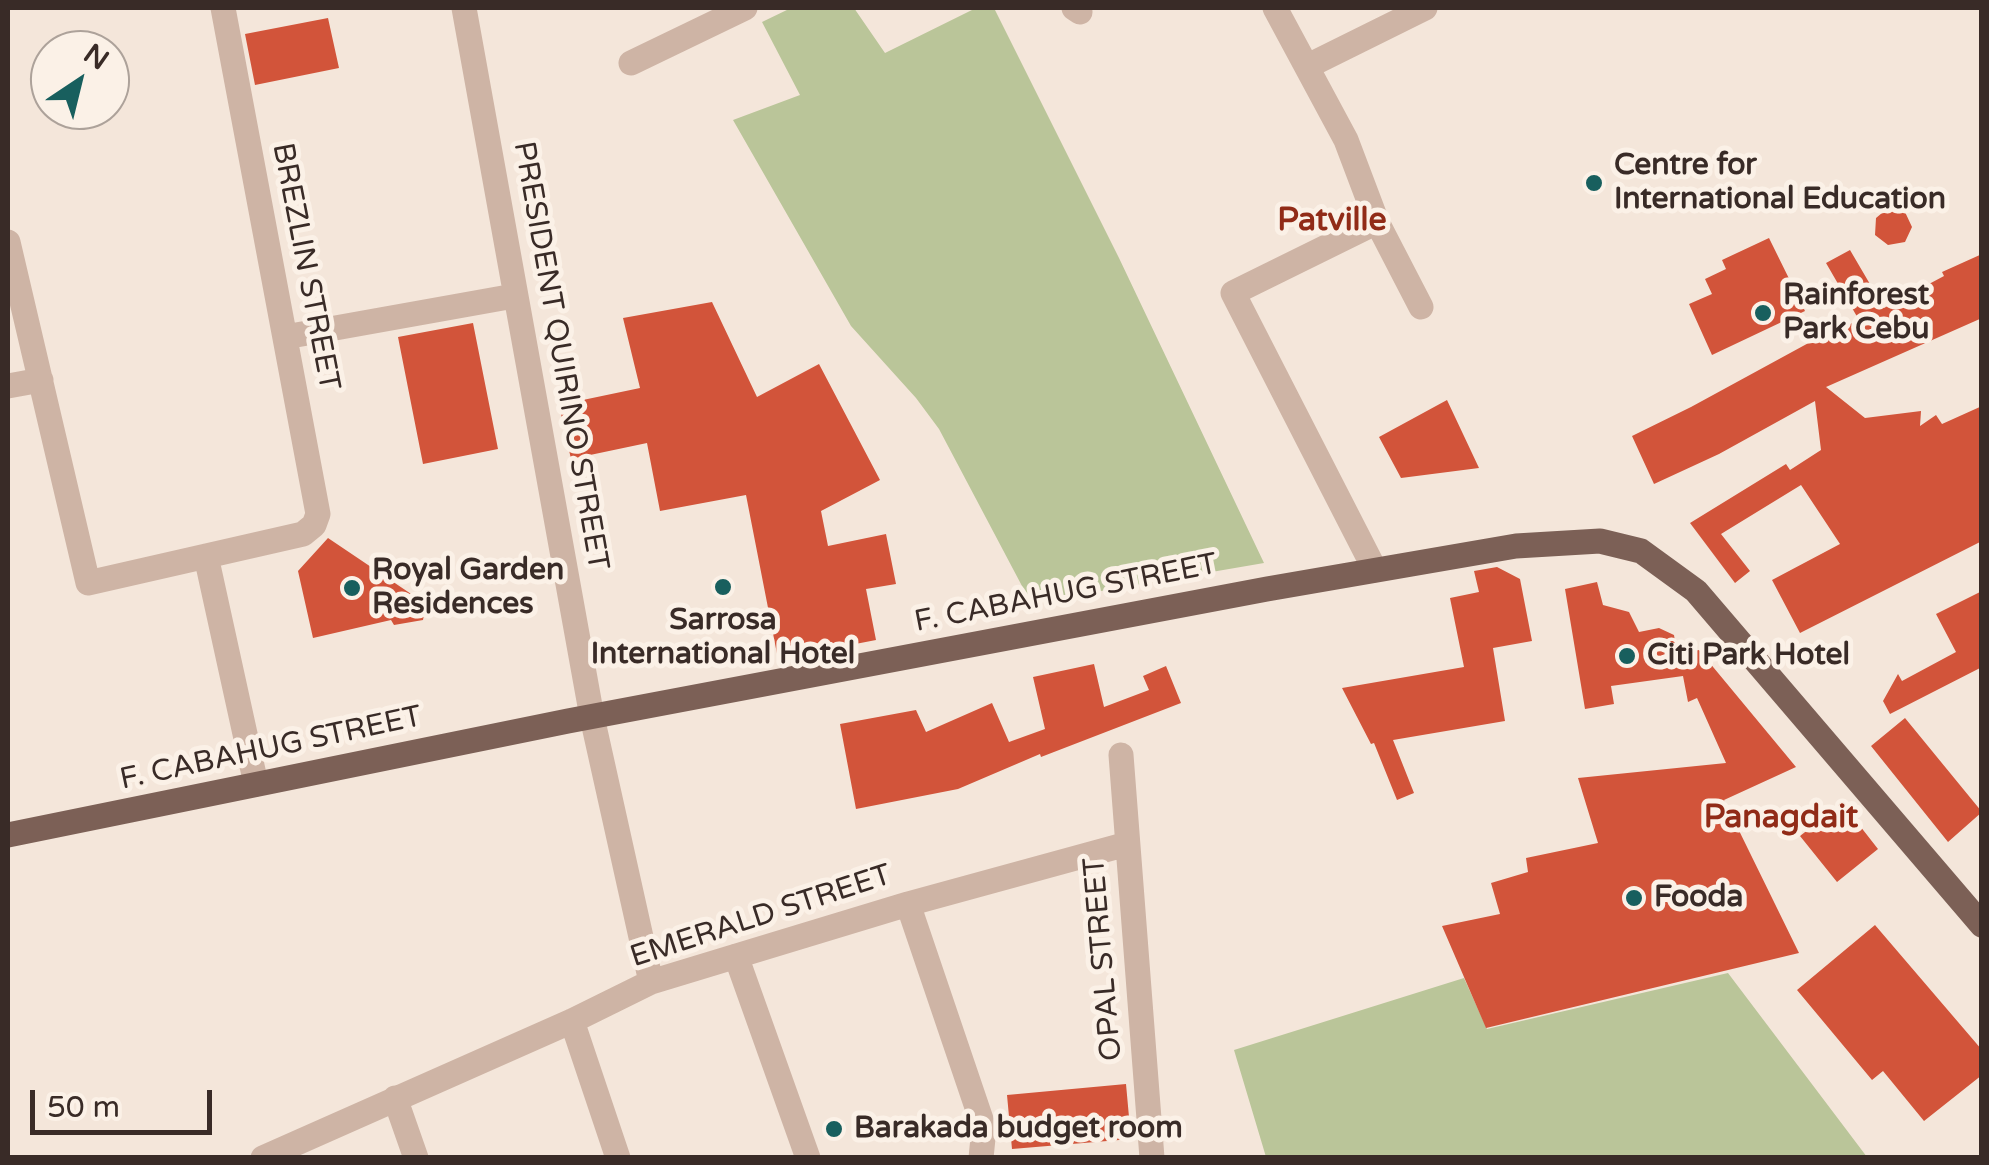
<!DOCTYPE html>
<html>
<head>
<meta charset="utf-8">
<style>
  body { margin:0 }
  #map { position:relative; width:1989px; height:1165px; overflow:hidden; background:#f4e6da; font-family:"Varela Round",sans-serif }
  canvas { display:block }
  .frame { position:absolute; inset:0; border:10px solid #392b27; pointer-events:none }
  .north { position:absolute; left:30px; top:30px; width:100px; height:100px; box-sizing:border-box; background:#fbf1e7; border:2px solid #ada29a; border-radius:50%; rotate:35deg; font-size:28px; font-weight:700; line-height:40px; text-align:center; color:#392b27 }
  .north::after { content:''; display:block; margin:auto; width:35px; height:45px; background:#185f5e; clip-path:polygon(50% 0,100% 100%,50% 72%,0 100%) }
  .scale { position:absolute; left:30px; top:1090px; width:182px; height:45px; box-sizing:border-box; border:5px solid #392b27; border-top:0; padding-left:12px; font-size:30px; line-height:35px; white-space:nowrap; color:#392b27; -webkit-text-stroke:8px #fbf1e7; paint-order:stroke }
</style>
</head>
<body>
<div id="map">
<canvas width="1989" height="1165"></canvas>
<div class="frame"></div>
<div class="north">N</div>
<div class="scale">50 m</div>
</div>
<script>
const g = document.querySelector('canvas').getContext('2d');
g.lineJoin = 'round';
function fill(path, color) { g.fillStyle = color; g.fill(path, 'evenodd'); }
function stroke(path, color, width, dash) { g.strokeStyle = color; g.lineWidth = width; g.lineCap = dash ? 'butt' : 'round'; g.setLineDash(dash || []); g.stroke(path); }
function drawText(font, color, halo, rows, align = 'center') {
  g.font = font + ' "Varela Round",sans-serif'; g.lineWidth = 10; g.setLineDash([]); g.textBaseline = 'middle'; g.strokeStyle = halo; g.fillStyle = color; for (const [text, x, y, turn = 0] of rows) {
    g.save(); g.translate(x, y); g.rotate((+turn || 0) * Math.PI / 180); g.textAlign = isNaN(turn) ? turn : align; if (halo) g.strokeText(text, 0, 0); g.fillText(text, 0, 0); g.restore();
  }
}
fill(new Path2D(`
  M 791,8 L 854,8 L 885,53 L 976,8 L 994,8 L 1119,258 L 1264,563 L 1031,603 L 939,429 L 916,398 L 851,326 L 733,120 L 800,95 L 762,22 Z
  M 1728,973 L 1867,1157 L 1266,1157 L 1234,1050 L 1464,978 L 1487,1029 Z`), '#bac599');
fill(new Path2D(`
  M 328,18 L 339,68 L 255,85 L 245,34 Z
  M 1888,208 L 1905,212 L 1912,227 L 1905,242 L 1888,245 L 1875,235 L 1876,218 Z
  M 1769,238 L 1805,311 L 1712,355 L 1689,304 L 1712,294 L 1705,279 L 1726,269 L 1722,260 Z
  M 1850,250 L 1884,308 L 1944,276 L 1942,272 L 1982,254 L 1982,318 L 1826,387 L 1865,418 L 1921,411 L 1920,426 L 1936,415 L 1942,424 L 1982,406 L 1982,541 L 1800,633 L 1772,580 L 1840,544 L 1801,485 L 1721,534 L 1750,571 L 1735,583 L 1690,523 L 1786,464 L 1790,470 L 1821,450 L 1815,401 L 1719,454 L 1654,484 L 1632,436 L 1691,407 L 1814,340 L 1859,320 L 1826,263 Z
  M 712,302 L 757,397 L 819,364 L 880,480 L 821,511 L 828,546 L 886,534 L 896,584 L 866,589 L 876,640 L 778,659 L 746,495 L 660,511 L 647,443 L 571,459 L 559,405 L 640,388 L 623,318 Z
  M 473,323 L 498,449 L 423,464 L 398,337 Z
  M 1447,400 L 1479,468 L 1401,478 L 1379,437 Z
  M 328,538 L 426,604 L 423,620 L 394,625 L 391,620 L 313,638 L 298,571 Z
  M 1497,567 L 1520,579 L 1532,641 L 1493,648 L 1505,721 L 1393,740 L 1414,793 L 1397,800 L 1374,743 L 1371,744 L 1342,688 L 1464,667 L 1450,598 L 1479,592 L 1474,571 Z
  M 1597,582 L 1603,605 L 1629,612 L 1639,632 L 1659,628 L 1674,635 L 1677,654 L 1699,650 L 1796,767 L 1724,800 L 1799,953 L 1486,1028 L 1442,926 L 1500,914 L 1491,883 L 1528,872 L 1526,858 L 1598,843 L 1578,778 L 1726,763 L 1697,698 L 1688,702 L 1683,676 L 1611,686 L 1614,704 L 1585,709 L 1565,589 Z
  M 1982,591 L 1982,667 L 1890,714 L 1883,701 L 1898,674 L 1902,681 L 1956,652 L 1936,614 Z
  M 1094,664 L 1104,707 L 1149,690 L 1143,676 L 1166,666 L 1181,703 L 1041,757 L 1040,754 L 958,789 L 856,809 L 840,724 L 916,710 L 926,732 L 992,703 L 1009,742 L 1045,729 L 1033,677 Z
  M 1905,718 L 1982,812 L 1948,842 L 1871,746 Z
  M 1842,803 L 1878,849 L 1837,882 L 1800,836 Z
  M 1875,925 L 1982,1050 L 1982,1075 L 1924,1121 L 1883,1071 L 1872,1080 L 1797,990 Z
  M 1126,1084 L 1131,1139 L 1012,1149 L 1007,1095 Z`), '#d2543a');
stroke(new Path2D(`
  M 464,8 L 592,717 L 651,982
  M 1074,8 L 1080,12
  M 1275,8 L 1346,140 L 1377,222 L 1421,307
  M 631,63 L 745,8
  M 1308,66 L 1425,8
  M 8,242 L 88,583 L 303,534 L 314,525 L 318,514 L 223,8
  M 285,337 L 514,296
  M 8,386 L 41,380
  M 206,556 L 256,784
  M 1375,570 L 1233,293 L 1377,222
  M 1121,755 L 1152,1158
  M 908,904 L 984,1128 L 981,1158
  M 736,956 L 808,1158
  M 572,1021 L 618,1158
  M 395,1098 L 416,1158
  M 263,1158 L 572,1021 L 651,982 L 908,904 L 1127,844`), '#ceb4a5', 25);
stroke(new Path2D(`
  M 8,835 L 568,721 L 1267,589 L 1516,546 L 1600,541 L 1641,551 L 1696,591 L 1982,925`), '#7c6056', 25);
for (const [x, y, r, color] of [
  [1594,183,10,"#185f5e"],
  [1763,313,10,"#185f5e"],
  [723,587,10,"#185f5e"],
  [352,588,10,"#185f5e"],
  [1627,656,10,"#185f5e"],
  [1634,898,10,"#185f5e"],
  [834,1129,10,"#185f5e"]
]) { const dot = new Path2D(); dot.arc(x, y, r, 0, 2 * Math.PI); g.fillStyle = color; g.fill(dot); stroke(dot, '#fbf1e7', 4); }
drawText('bold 30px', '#392b27', '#fbf1e7', [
  ["Centre for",1614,166],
  ["International Education",1614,200],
  ["Rainforest",1783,296],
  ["Park Cebu",1783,330],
  ["Royal Garden",372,571],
  ["Residences",372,605],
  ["Sarrosa",723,621,"center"],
  ["International Hotel",723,655,"center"],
  ["Citi Park Hotel",1647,656],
  ["Fooda",1654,898],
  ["Barakada budget room",854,1129]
], 'left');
drawText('30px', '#392b27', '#fbf1e7', [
  ["BREZLIN STREET",305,267,79],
  ["PRESIDENT QUIRINO STREET",560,356,80],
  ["F. CABAHUG STREET",1066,594,-11],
  ["F. CABAHUG STREET",271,749,-12],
  ["EMERALD STREET",761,917,-18],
  ["OPAL STREET",1104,959,-95]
]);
drawText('bold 32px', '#912b17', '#fbf1e7', [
  ["Patville",1332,222],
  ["Panagdait",1781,819]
]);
</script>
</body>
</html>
